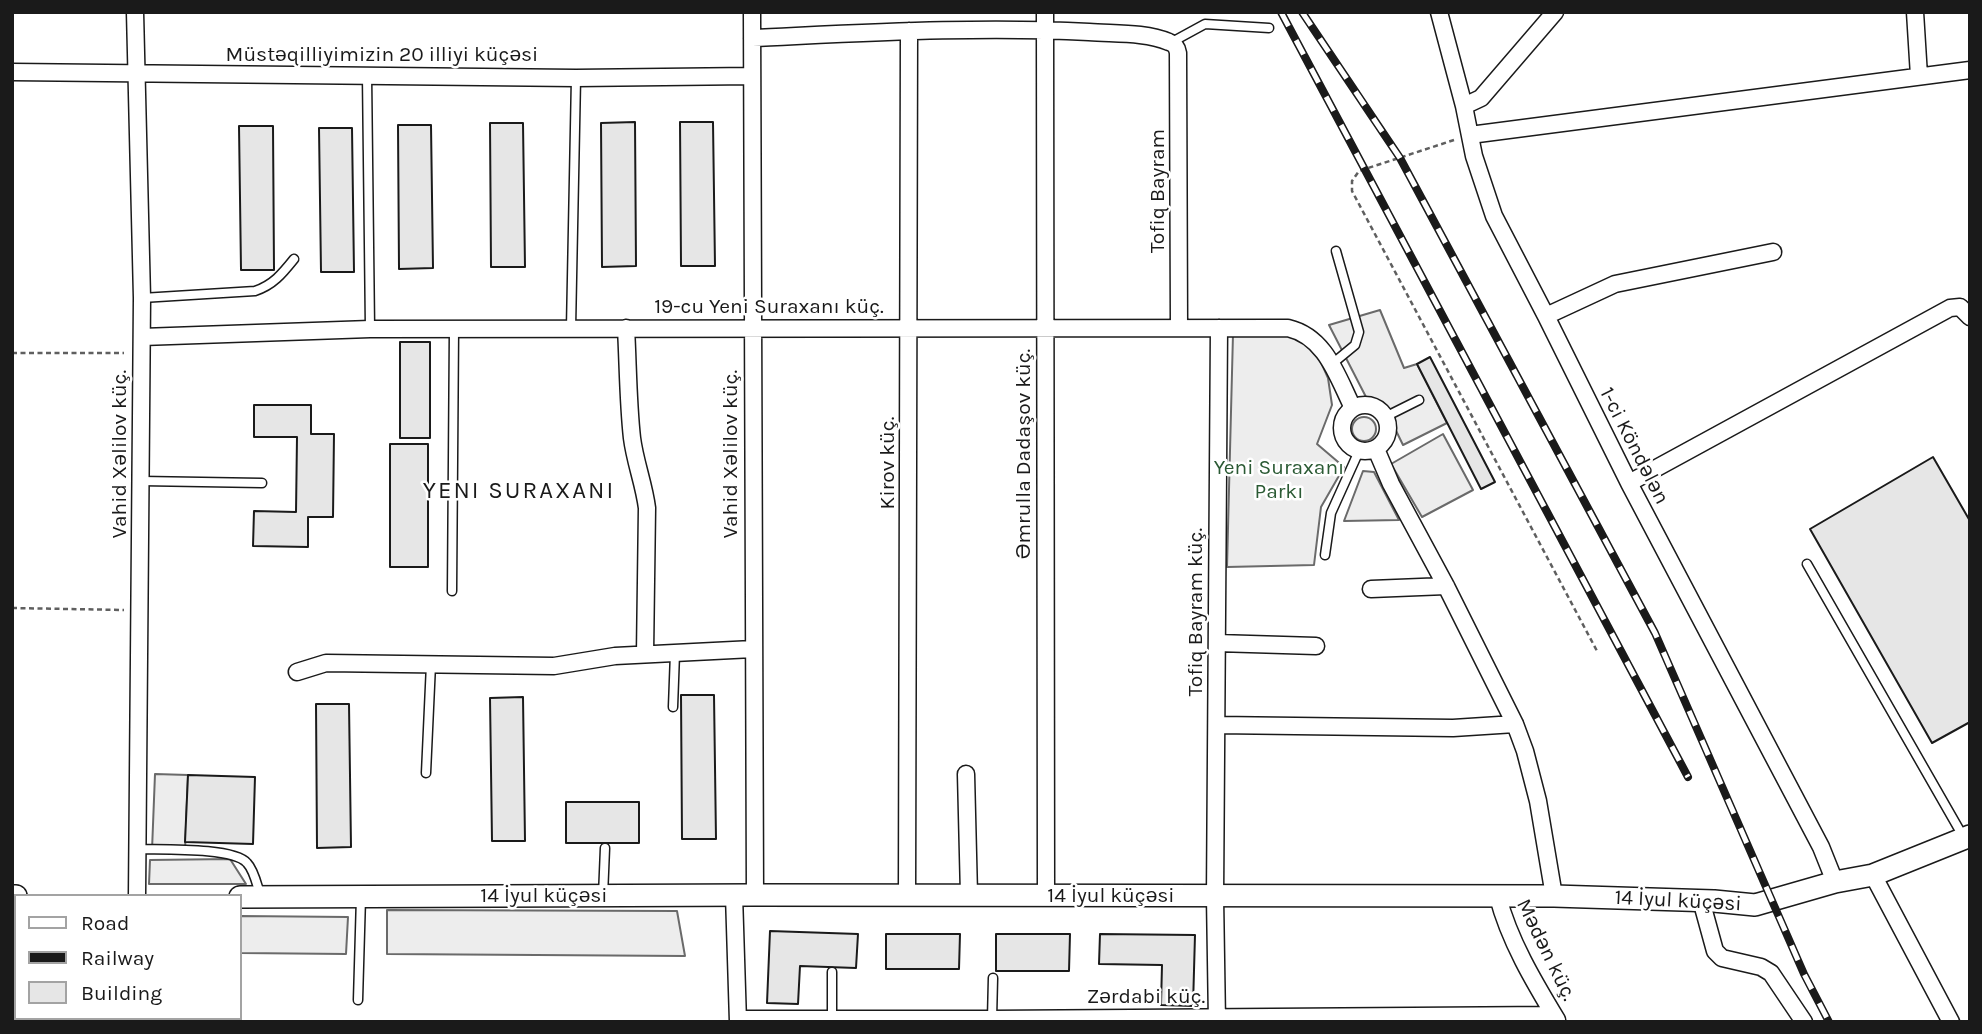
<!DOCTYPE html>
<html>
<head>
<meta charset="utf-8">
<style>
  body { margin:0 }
  #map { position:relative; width:1982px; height:1034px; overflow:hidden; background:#fff; font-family:Karla,sans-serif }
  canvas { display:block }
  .frame { position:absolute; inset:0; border:14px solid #1a1a1a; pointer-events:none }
  .legend { position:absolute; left:14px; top:894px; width:228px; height:126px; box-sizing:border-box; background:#fff; border:2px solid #a3a3a3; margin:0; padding:9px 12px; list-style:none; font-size:21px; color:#1a1a1a }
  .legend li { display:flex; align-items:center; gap:14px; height:35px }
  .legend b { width:35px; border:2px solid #a3a3a3 }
</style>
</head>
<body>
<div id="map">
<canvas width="1982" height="1034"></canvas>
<div class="frame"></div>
<ul class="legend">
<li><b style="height:9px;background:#fff"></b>Road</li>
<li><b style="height:9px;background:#1a1a1a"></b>Railway</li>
<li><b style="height:19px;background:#e6e6e6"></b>Building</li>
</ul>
</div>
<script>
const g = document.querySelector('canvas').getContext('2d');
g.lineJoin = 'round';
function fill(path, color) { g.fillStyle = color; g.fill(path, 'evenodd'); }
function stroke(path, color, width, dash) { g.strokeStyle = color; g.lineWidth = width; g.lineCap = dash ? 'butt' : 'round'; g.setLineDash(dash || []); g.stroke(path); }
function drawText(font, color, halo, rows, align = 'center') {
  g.font = font + ' Karla,sans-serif'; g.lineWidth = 5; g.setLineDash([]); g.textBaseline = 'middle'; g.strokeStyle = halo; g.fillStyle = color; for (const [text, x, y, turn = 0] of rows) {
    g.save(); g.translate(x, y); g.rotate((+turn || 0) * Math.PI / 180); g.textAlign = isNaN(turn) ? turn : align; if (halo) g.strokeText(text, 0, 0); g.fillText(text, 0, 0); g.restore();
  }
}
const built = new Path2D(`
  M 1380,310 L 1404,368 L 1417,364 L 1447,423 L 1403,445 L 1384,406 L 1366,397 L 1329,325 Z
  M 1275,332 L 1298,338 L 1316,351 L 1328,378 L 1332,405 L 1317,444 L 1344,467 L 1321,507 L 1314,565 L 1227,567 L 1233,334 Z
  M1352 429a12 12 0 1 1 24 0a12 12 0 1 1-24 0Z
  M 1443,434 L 1473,490 L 1422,517 L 1391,464 Z
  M 1363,471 L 1374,472 L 1399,520 L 1344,521 Z
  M 155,774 L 188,775 L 185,851 L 152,850 Z
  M 230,859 L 246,884 L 149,884 L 150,860 Z
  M 387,910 L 677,911 L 685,956 L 387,954 Z
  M 240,916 L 348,917 L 346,954 L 240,953 Z`);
fill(built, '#ededed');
stroke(built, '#6a6a6a', 2);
const building = new Path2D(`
  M 635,122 L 636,266 L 602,267 L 601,123 Z
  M 680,122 L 713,122 L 715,266 L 681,266 Z
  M 490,123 L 523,123 L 525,267 L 491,267 Z
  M 398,125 L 431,125 L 433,268 L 399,269 Z
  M 239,126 L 273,126 L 274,270 L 241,270 Z
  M 319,128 L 352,128 L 354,272 L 321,272 Z
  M 400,342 L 430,342 L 430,438 L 400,438 Z
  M 1430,357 L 1495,482 L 1481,489 L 1417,364 Z
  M 254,405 L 311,405 L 311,434 L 334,434 L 333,517 L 308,517 L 308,547 L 253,546 L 254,511 L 296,512 L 297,437 L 254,437 Z
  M 390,444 L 428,444 L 428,567 L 390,567 Z
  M 1933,457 L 1970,521 L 1970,722 L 1932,743 L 1810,529 Z
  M 681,695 L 714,695 L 716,839 L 682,839 Z
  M 523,697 L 525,841 L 492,841 L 490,698 Z
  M 316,704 L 349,704 L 351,847 L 317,848 Z
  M 188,775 L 255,777 L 253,844 L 185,842 Z
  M 566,802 L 639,802 L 639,843 L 566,843 Z
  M 770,931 L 858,934 L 856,968 L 800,966 L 798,1004 L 767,1003 Z
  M 886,934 L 960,934 L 959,969 L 886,969 Z
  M 996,934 L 1070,934 L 1069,971 L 996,971 Z
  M 1100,934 L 1195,935 L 1193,1006 L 1161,1005 L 1162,965 L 1099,964 Z
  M 12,949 L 16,949 L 16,1018 L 52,1018 L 52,1022 L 12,1022 Z`);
fill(building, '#e6e6e6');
stroke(building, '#1a1a1a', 2);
const lane = new Path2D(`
  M 1172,42 L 1205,24 L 1269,28
  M 367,75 L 370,329
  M 142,298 L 255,291 C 273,285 282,274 294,259
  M 571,328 L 576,78
  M 1332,364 L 1355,345 L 1359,332 L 1336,251
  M 1385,417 L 1419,400
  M 141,481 L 262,483
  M 1325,555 L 1331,513 L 1359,451
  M 1807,564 L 1964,838
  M 452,591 L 454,329
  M 673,707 L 675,653
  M 426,773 L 431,664
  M 137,849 C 160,850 233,847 247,863 C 254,870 257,885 260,894
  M 603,896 L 605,848
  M 12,924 L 16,924
  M 358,1000 L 361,897
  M 832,1019 L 832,972
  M 992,1019 L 993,978`);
const street = new Path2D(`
  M 135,12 L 142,298 L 137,896
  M 752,12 L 755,895
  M 1045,12 L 1046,896
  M 1439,12 L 1464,106 L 1474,156 L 1494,216 L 1546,316 L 1629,483 L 1821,847 L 1835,882
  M 1915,12 L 1919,76
  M 752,38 C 864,33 977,26 1089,32 C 1115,34 1145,32 1169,42 C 1175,44 1177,47 1178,53 L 1179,328
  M 12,72 L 576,78 L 751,76
  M 1464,106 L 1481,98 L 1555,12
  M 1470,135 L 1970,70
  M 1546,316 L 1615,284 L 1773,252
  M 626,328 C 628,364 628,402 632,438 C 635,462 644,484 647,508 L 645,654
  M 142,337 L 370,329 L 1288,328 C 1326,337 1337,376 1353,408
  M1342 428a23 23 0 1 1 46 0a23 23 0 1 1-46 0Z
  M 1376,449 L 1391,484 L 1446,586 L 1515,724 L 1525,751 L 1538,801 L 1554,896
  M 1629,483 L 1950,308 L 1960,307 L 1970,317
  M 1371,589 L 1446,586
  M 1217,643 L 1316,646
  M 297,672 L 326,663 L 554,666 L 615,656 L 753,649
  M 1217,725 L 1453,728 L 1515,724
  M 966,774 L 969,895
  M 1873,875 L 1951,1022
  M 734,895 L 738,1022
  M 907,895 L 909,31
  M 1498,897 C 1509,940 1534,982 1557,1020
  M 1701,900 L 1715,951 L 1722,958 L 1761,967 L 1771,973 L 1804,1022
  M 738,1019 L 992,1019 L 1553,1015
  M 133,1022 L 133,1018
  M 1217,1022 L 1215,897 L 1219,328`);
const secondary = new Path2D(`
  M 12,896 L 16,896
  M 240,897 L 755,895 L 1554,896 L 1714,901 L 1755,905 L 1835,882 L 1873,875 L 1970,836`);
stroke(lane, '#1a1a1a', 11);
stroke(street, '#1a1a1a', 19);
stroke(secondary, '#1a1a1a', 24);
stroke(new Path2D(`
  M 1454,140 L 1359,171 L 1352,181 L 1352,191 L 1597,651
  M 12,353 L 124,353
  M 12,608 L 124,610`), '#5f5f5f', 2.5, [5, 3.5]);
stroke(lane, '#fff', 8);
stroke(street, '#fff', 16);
stroke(secondary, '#fff', 21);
const rail = new Path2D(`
  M 1281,12 L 1688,777
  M 1302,12 L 1400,158 L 1655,633 L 1804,974 L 1829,1022`);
stroke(rail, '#1a1a1a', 8);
stroke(rail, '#fff', 5, [16]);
drawText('21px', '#1a1a1a', '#fff', [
  ["Müstəqilliyimizin 20 illiyi küçəsi",382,55],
  ["Tofiq Bayram",1158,191,-90],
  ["19-cu Yeni Suraxanı küç.",769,307],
  ["1-ci Köndələn",1634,446,63],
  ["Vahid Xəlilov küç.",120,454,-90],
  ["Vahid Xəlilov küç.",731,454,-90],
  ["Əmrulla Dadaşov küç.",1024,454,-90],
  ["Kirov küç.",888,463,-90],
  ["Tofiq Bayram küç.",1196,612,-90],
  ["14 İyul küçəsi",544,896],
  ["14 İyul küçəsi",1111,896],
  ["14 İyul küçəsi",1678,901,3],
  ["Mədən küç.",1546,950,64],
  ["Zərdabi küç.",1146,997]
]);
drawText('21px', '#2b5a34', '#fff', [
  ["Yeni Suraxanı",1279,468],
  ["Parkı",1279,492]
]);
g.letterSpacing = '2px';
drawText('24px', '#1a1a1a', '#fff', [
  ["YENI SURAXANI",519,491]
]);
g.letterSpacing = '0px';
</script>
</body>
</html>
